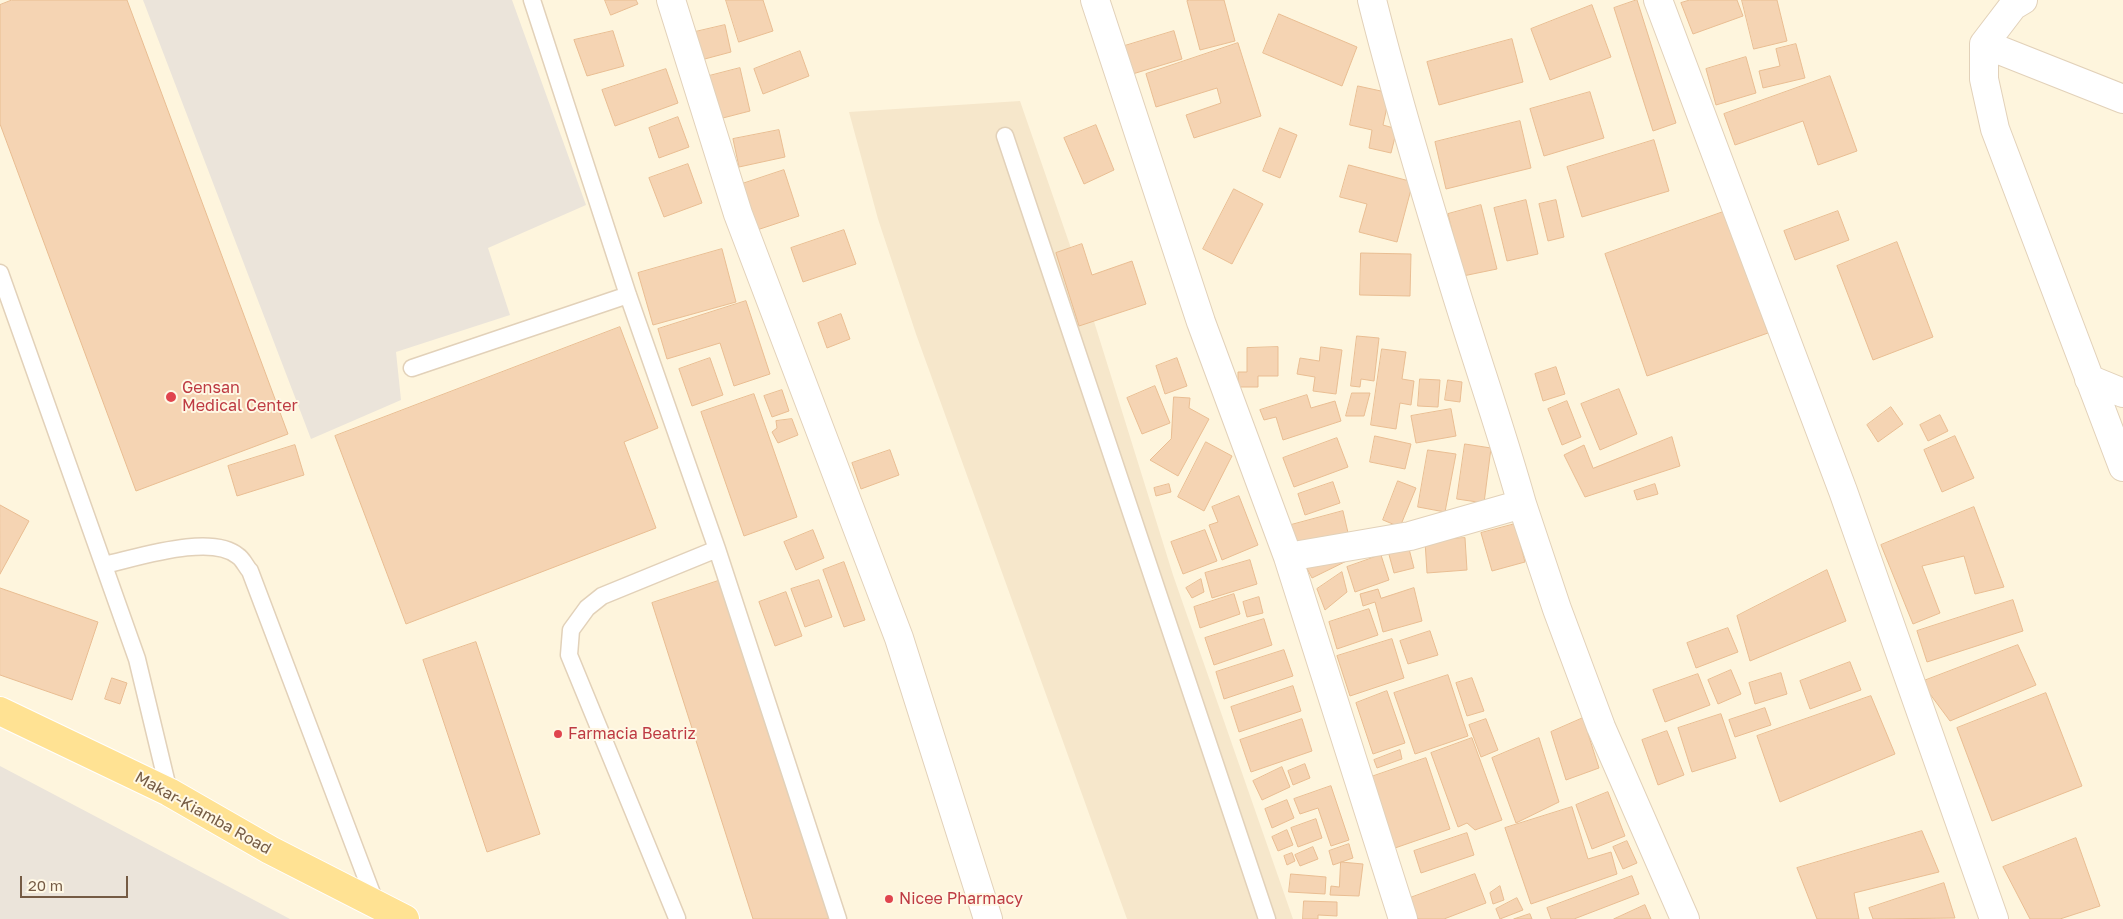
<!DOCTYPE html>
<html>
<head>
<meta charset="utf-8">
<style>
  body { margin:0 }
  #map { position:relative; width:2123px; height:919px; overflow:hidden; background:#fef5dd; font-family:"Golos Text",sans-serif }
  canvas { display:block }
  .scale { position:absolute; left:20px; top:876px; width:108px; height:22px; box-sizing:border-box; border:2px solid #755b44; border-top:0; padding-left:6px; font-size:15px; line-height:18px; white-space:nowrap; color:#755b44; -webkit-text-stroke:4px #fff8e5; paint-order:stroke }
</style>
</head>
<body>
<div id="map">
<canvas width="2123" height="919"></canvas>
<div class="scale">20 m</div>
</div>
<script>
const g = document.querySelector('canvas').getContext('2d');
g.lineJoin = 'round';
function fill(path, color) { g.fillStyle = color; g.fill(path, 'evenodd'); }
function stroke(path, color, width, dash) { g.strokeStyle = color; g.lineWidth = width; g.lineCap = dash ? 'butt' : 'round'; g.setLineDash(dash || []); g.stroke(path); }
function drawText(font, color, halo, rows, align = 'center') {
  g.font = font + ' "Golos Text",sans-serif'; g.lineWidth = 4; g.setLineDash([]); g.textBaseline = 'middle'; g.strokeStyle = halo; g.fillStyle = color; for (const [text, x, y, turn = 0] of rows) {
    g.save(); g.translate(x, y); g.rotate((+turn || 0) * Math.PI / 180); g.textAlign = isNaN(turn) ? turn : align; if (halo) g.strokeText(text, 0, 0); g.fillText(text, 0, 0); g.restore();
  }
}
fill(new Path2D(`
  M 1020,101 L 1073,254 L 1173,575 L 1293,919 L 1127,919 L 916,334 L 878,219 L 849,112 Z`), '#f6e7cb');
fill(new Path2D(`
  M 143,0 L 512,0 L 586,205 L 488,248 L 510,315 L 396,352 L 401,400 L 311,439 Z
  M 0,766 L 290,919 L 0,919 Z`), '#ebe4da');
const building = new Path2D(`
  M 12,0 L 127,0 L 288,434 L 136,491 L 0,124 L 0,5 Z
  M 605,0 L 636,0 L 638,4 L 611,15 Z
  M 726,0 L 763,0 L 773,31 L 739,42 Z
  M 1190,0 L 1224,0 L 1235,41 L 1200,50 L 1187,1 Z
  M 1637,0 L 1676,123 L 1653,131 L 1614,8 Z
  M 1690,0 L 1737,0 L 1743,16 L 1693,34 L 1681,3 Z
  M 1742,0 L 1777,0 L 1787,41 L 1754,49 Z
  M 1592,5 L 1611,57 L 1550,80 L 1531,29 Z
  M 1279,14 L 1357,47 L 1342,86 L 1263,53 Z
  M 725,25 L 731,52 L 701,60 L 695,32 Z
  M 613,31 L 624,66 L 587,76 L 574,40 Z
  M 1174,31 L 1182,59 L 1126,76 L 1118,48 Z
  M 1512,39 L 1523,82 L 1439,105 L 1427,62 Z
  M 1238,43 L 1261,116 L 1194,138 L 1186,115 L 1221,103 L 1217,88 L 1156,107 L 1146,74 Z
  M 1796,44 L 1805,78 L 1763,88 L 1759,71 L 1780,66 L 1776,49 Z
  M 800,51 L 809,76 L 763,94 L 754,69 Z
  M 1746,57 L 1756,93 L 1716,105 L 1706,69 Z
  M 740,68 L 750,111 L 719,119 L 709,76 Z
  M 666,69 L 678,103 L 615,126 L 602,90 Z
  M 1830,76 L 1857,151 L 1818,165 L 1803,121 L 1735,145 L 1724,114 Z
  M 1358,86 L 1390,93 L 1383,125 L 1397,129 L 1391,153 L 1369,148 L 1372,130 L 1350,125 Z
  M 1590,92 L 1604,138 L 1544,156 L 1530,109 Z
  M 678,117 L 689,147 L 659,158 L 649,128 Z
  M 1520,121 L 1531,168 L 1446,189 L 1435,142 Z
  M 1096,125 L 1114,170 L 1084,184 L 1064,138 Z
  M 1280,128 L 1297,135 L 1280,178 L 1263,171 Z
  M 779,130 L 785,157 L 739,167 L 733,139 Z
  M 1654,140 L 1669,191 L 1582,217 L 1567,167 Z
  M 688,164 L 702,203 L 664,217 L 649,178 Z
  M 1349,165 L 1413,182 L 1397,242 L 1359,232 L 1367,204 L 1340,197 Z
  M 784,170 L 799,216 L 754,231 L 739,185 Z
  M 1234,189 L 1263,204 L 1232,264 L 1203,249 Z
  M 1526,200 L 1538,254 L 1507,261 L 1494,208 Z
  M 1556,200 L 1564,237 L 1548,241 L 1539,204 Z
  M 1481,205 L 1497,269 L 1463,276 L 1448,214 Z
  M 1726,211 L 1768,333 L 1647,376 L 1605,254 Z
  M 1838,211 L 1849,240 L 1795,260 L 1784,231 Z
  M 844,230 L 856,264 L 803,282 L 791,248 Z
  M 1897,242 L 1933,337 L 1873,360 L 1837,266 Z
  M 1082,244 L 1092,275 L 1132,261 L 1146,304 L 1079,326 L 1056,253 Z
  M 722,249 L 736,302 L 653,325 L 638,273 Z
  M 1361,253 L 1411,254 L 1410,296 L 1360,295 Z
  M 746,301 L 770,374 L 734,386 L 720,343 L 667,359 L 658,329 Z
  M 841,314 L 850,339 L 827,348 L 818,323 Z
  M 620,327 L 658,428 L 624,442 L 656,528 L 406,624 L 335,436 Z
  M 1357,336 L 1379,338 L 1374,381 L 1361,379 L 1360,387 L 1351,386 Z
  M 1278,347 L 1278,376 L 1258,376 L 1258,387 L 1238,387 L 1238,372 L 1247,372 L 1247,348 Z
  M 1321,347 L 1342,350 L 1336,394 L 1313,391 L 1315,377 L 1297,374 L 1300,358 L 1319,361 Z
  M 1382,349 L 1406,352 L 1402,379 L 1414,381 L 1411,405 L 1400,403 L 1396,429 L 1371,425 Z
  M 710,358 L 723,395 L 692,406 L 679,369 Z
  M 1177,358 L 1187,386 L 1165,394 L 1156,366 Z
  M 1556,367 L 1565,394 L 1543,401 L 1535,374 Z
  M 1420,379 L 1440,380 L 1438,407 L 1418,406 Z
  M 1448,380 L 1462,382 L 1460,402 L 1445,400 Z
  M 1155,386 L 1170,423 L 1142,434 L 1127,398 Z
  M 1619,389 L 1637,434 L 1600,450 L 1581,404 Z
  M 782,390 L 789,411 L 772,417 L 764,396 Z
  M 1352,393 L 1370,393 L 1364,416 L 1346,416 Z
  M 754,394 L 797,517 L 744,536 L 701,412 Z
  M 1307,395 L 1311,408 L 1335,401 L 1341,421 L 1283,440 L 1276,417 L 1264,420 L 1260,410 Z
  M 1174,397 L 1190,398 L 1189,408 L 1209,419 L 1178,476 L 1150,460 L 1171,439 Z
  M 1567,401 L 1581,437 L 1562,445 L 1548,409 Z
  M 1891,407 L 1903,424 L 1878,442 L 1867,425 Z
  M 1451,409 L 1456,436 L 1416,443 L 1411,416 Z
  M 1940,415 L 1948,431 L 1928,441 L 1920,425 Z
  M 792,419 L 798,435 L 778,443 L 772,432 L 777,428 L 776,421 Z
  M 1375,436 L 1411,444 L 1405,469 L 1370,462 Z
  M 1955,436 L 1974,478 L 1942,492 L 1924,450 Z
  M 1672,437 L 1680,466 L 1585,497 L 1564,455 L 1584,445 L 1593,468 Z
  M 1337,438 L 1348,467 L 1294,487 L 1283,458 Z
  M 1206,442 L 1232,456 L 1204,511 L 1178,497 Z
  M 1465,444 L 1491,448 L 1484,503 L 1457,499 Z
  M 295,445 L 304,475 L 237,496 L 228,466 Z
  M 890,450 L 899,475 L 861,489 L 852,463 Z
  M 1428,450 L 1456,454 L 1445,512 L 1418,507 Z
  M 1398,481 L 1416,488 L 1400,527 L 1383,520 Z
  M 1333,482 L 1340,503 L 1305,515 L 1298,494 Z
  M 1169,484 L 1171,492 L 1156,496 L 1154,488 Z
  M 1655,484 L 1658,494 L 1637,500 L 1634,491 Z
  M 1239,496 L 1258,545 L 1222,560 L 1209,525 L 1218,522 L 1212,507 Z
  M 0,505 L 29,521 L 0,574 Z
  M 1974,507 L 2004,587 L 1975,594 L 1964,556 L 1922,566 L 1940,613 L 1913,624 L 1881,545 Z
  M 1343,511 L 1349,537 L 1298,551 L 1291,525 Z
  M 1515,524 L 1525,562 L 1492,571 L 1481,533 Z
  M 813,530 L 824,558 L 796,570 L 784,542 Z
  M 1205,530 L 1217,561 L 1183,574 L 1171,542 Z
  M 1465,538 L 1467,570 L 1427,573 L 1425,541 Z
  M 1408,545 L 1414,568 L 1394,573 L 1388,551 Z
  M 1367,551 L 1312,578 L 1303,561 Z
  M 1381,555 L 1389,580 L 1355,592 L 1347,567 Z
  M 1250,560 L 1257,584 L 1212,598 L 1205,573 Z
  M 844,562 L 865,620 L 844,627 L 823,570 Z
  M 1827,570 L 1846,621 L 1750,661 L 1737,616 Z
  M 1342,572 L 1347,592 L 1325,610 L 1317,589 Z
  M 1201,579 L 1204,592 L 1192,598 L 1186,588 Z
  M 721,580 L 831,919 L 753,919 L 652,603 Z
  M 819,580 L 832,617 L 805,627 L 791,589 Z
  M 0,588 L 98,622 L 72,700 L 0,675 Z
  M 1414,588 L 1422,621 L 1383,632 L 1375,602 L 1363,606 L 1360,594 L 1378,589 L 1381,598 Z
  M 786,592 L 802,636 L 775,646 L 759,602 Z
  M 1234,594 L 1240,614 L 1200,628 L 1194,607 Z
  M 1259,597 L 1263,613 L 1247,617 L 1243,602 Z
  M 2013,600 L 2023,631 L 1927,662 L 1917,631 Z
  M 1369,609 L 1378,635 L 1337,649 L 1329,622 Z
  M 1264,619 L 1272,645 L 1214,665 L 1205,638 Z
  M 1728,628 L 1738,652 L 1696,668 L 1687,643 Z
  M 1430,631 L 1438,655 L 1408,664 L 1400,641 Z
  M 1392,639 L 1404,678 L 1350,696 L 1337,656 Z
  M 476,642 L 540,834 L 487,852 L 423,660 Z
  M 2018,645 L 2036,685 L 1950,721 L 1921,682 Z
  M 1284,650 L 1293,676 L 1224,699 L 1216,672 Z
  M 1850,662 L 1861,690 L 1810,709 L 1800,681 Z
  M 1731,670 L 1741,694 L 1718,704 L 1708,680 Z
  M 1781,673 L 1787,694 L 1755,704 L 1749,683 Z
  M 1698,674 L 1710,705 L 1665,722 L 1653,690 Z
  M 1448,675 L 1468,736 L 1415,754 L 1394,693 Z
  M 112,678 L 127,683 L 120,704 L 105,699 Z
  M 1472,678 L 1484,711 L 1467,716 L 1456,683 Z
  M 1293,686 L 1301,711 L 1239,732 L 1231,707 Z
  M 1387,691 L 1405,743 L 1373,754 L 1356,703 Z
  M 2046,693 L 2082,786 L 1992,821 L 1957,728 Z
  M 1871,696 L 1895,754 L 1780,802 L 1757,736 Z
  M 1765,708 L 1771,725 L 1735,737 L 1729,720 Z
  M 1721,714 L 1736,758 L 1692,772 L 1678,728 Z
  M 1583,718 L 1599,768 L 1566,780 L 1551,732 Z
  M 1302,719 L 1312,751 L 1251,772 L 1240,740 Z
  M 1486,719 L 1498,750 L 1481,757 L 1469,725 Z
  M 1667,731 L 1684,775 L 1658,785 L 1642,740 Z
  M 1472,738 L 1502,820 L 1475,830 L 1467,823 L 1458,827 L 1431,753 Z
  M 1539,738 L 1559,802 L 1516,823 L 1492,758 Z
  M 1400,750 L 1402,759 L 1377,768 L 1374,760 Z
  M 1426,758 L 1450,829 L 1395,848 L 1371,777 Z
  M 1305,764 L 1310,778 L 1293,785 L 1288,771 Z
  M 1282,767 L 1290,787 L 1262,800 L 1253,781 Z
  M 1331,786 L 1349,840 L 1331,846 L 1318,808 L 1300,814 L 1294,799 Z
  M 1608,792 L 1625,836 L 1592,849 L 1576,805 Z
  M 1287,800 L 1294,818 L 1272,828 L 1265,809 Z
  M 1572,807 L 1588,859 L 1611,852 L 1617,874 L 1531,904 L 1505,828 Z
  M 1316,819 L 1322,838 L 1298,847 L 1291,828 Z
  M 1287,830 L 1293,845 L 1278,851 L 1272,837 Z
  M 1922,831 L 1939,872 L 1854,893 L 1859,919 L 1817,919 L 1797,868 Z
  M 1467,833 L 1474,855 L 1421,873 L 1414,851 Z
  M 2076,838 L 2100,906 L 2060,919 L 2030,919 L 2003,867 Z
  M 1627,841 L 1637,863 L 1623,869 L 1613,847 Z
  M 1349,844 L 1353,858 L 1333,865 L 1329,851 Z
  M 1313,847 L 1318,859 L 1300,866 L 1295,855 Z
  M 1292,853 L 1295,861 L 1287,865 L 1284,856 Z
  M 1341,862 L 1363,864 L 1359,896 L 1330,895 L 1331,886 L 1339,887 Z
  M 1291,874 L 1326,877 L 1325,894 L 1289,892 Z
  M 1475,874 L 1486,903 L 1444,919 L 1418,919 L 1410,898 Z
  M 1632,876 L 1639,894 L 1574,919 L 1551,919 L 1547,908 Z
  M 1944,883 L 1955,918 L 1873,919 L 1869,908 Z
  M 1500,886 L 1504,900 L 1493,904 L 1490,893 Z
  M 1517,898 L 1523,910 L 1500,919 L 1496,909 Z
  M 1304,901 L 1337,902 L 1337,916 L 1318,915 L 1318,919 L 1303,919 Z
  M 1645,905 L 1651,919 L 1614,919 Z
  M 1530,914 L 1532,919 L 1514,919 Z`);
fill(building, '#f5d4b3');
stroke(building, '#e9bd92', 1);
const lane = new Path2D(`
  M 532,0 L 628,295 L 717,549 L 838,919
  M 1005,136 L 1267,919
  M 0,273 L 137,659 L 169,792
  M 412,368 L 628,295
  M 104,565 C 137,558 211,533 238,556 C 243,559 246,567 250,571 L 376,904
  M 677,918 L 569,655 L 571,630 L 587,608 L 602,596 L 717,549`);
const street = new Path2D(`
  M 671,0 L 738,214 L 899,638 L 988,919
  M 1095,0 L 1201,322 L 1288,557 L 1403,919
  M 1658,0 L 1843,491 L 1994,919
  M 2023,0 L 2013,6 L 1984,44 L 1984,79 L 1995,129 L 2123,467
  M 1984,44 L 2123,99
  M 2089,379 L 2123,393
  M 1522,504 L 1557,609 L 1601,727 L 1685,919
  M 1288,557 L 1410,536 L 1522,504 C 1500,426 1473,350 1450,273 C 1422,182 1395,92 1372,0`);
const primary = new Path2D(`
  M 0,711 L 169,792 L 270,850 L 405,919`);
stroke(lane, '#e2d1b9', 19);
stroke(street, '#e2d1b9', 30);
stroke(primary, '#fff', 30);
stroke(lane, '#fff', 16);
stroke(street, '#fff', 28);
stroke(primary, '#ffe293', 28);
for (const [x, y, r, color] of [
  [171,397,6,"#e0444e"],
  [558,734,5,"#e0444e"],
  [889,899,5,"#e0444e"]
]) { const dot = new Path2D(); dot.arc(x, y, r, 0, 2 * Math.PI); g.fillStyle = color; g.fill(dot); stroke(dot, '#fff8e5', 2); }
drawText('16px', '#be3a42', '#fff8e5', [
  ["Gensan",182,388],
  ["Medical Center",182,406],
  ["Farmacia Beatriz",568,734],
  ["Nicee Pharmacy",899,899]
], 'left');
drawText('16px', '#755b44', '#fff8e5', [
  ["Makar-Kiamba Road",203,813,29]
]);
</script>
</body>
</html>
